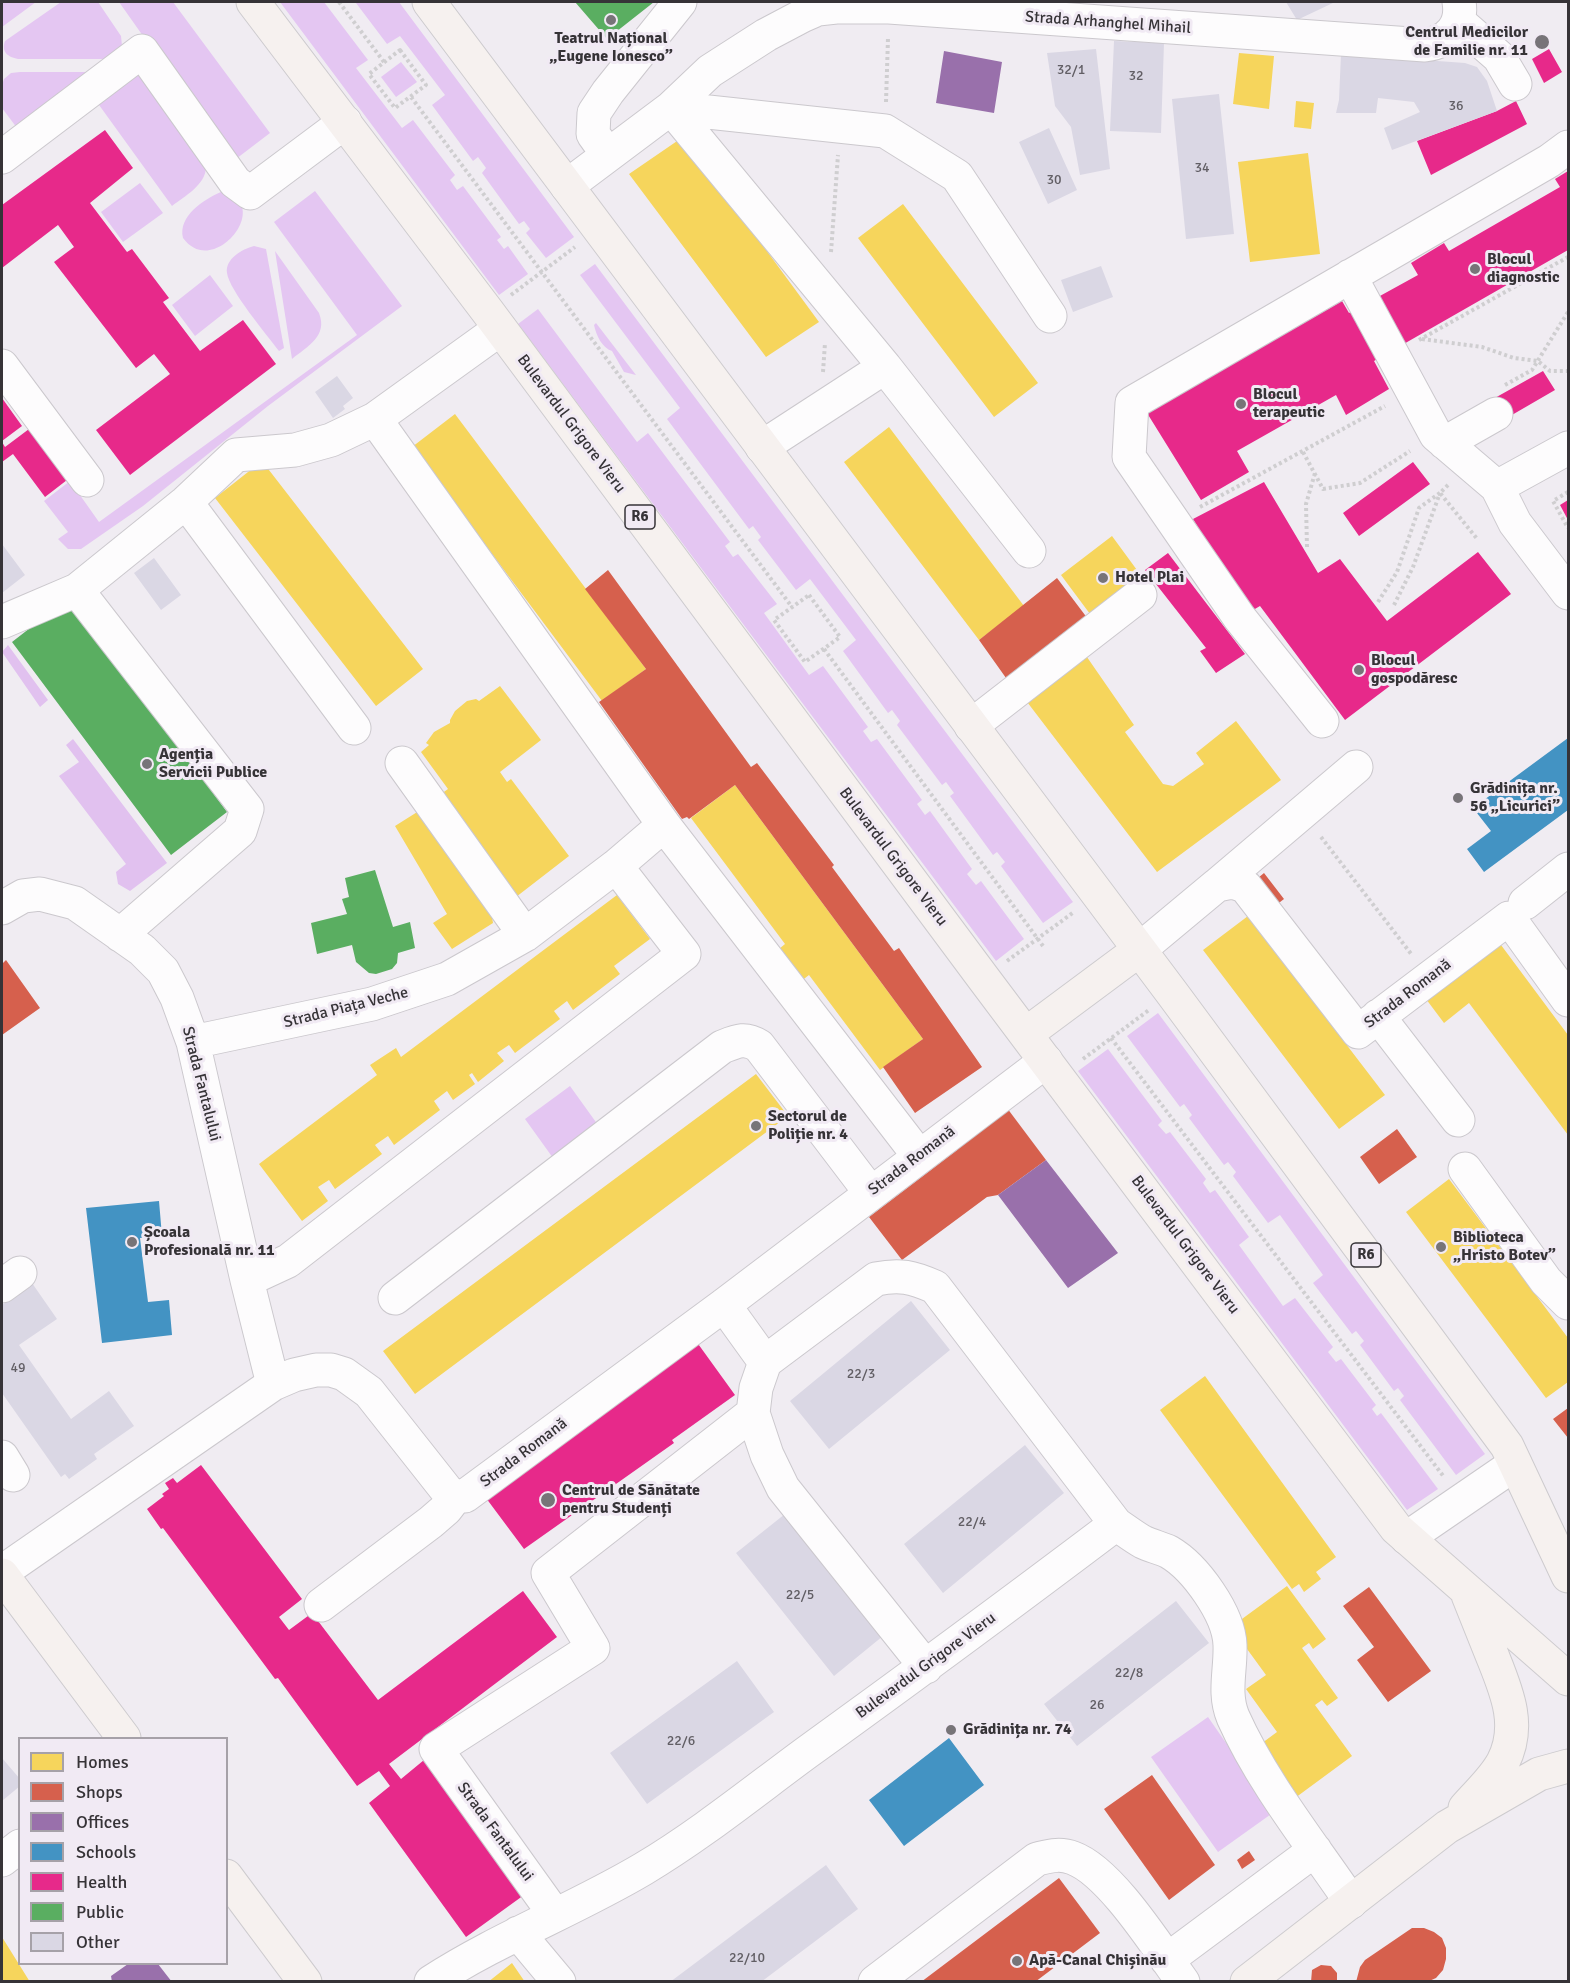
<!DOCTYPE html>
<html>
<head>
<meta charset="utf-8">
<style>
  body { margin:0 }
  #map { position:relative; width:1570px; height:1983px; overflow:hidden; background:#f0ecf2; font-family:Signika,sans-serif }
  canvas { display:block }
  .frame { position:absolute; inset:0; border:3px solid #363337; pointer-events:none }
  .legend { position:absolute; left:18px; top:1737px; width:210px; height:228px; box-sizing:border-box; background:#f1eaf4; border:2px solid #a6a1a8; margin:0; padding:8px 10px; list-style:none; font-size:18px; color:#363337 }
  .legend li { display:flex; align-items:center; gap:12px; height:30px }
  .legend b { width:30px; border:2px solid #a6a1a8 }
</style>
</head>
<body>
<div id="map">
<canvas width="1570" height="1983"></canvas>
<div class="frame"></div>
<ul class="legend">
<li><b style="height:16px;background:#f6d55c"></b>Homes</li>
<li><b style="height:16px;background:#d6604d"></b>Shops</li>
<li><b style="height:16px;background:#9970ab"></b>Offices</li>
<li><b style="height:16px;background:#4393c3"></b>Schools</li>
<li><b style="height:16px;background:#e7298a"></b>Health</li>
<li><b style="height:16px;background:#5aae61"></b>Public</li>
<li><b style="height:16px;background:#dad7e4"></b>Other</li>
</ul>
</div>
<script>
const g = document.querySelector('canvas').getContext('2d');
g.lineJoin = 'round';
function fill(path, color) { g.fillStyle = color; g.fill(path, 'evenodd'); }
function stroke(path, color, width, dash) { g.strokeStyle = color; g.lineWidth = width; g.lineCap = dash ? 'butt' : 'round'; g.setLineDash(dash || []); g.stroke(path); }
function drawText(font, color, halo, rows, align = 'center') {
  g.font = font + ' Signika,sans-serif'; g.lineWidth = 6; g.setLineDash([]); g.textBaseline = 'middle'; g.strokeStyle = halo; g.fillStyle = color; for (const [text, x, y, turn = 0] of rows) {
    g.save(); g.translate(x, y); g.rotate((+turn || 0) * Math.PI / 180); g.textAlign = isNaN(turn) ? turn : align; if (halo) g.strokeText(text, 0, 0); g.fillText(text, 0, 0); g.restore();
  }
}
fill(new Path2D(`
  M 2,2 L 36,2 L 2,27 Z
  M 61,2 L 98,2 L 121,36 L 122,46 L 116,59 L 18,59 C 8,57 1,52 5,41 Z
  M 119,2 L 173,2 L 270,133 L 232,162 Z
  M 280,2 L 324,2 L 368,60 L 356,68 L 402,128 L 413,120 L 455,175 L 450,180 L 457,190 L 463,186 L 501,237 L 497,240 L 504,249 L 508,246 L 528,274 L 499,295 Z
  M 359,2 L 399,2 L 574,237 L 546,258 L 526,233 L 530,229 L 524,221 L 519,224 L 482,173 L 486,168 L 478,157 L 473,161 L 432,105 L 445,95 L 400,36 L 387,44 L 356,3 Z
  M 401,62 L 417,82 L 396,97 L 381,77 Z
  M 20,72 L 94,72 L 20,132 L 2,108 L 2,85 L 4,79 L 11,73 Z
  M 137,72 L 206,168 C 205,185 185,196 172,206 L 94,98 Z
  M 140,183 L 163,213 L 123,242 L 101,212 Z
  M 315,191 L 402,306 L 268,406 L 143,506 L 81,549 L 68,549 L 58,539 L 68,532 L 44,501 L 70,481 L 99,522 L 357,335 L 274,222 Z
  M 221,192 C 228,192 231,194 237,199 C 260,220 210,275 183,238 C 178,216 203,200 221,192 Z
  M 254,246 L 266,249 L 284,348 L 279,351 C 267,335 229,290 227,273 C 225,259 242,249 254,246 Z
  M 275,251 L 319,313 C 328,336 308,346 292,359 Z
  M 595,264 L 1073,902 L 1043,923 L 1001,866 L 1005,862 L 997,852 L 993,855 L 950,796 L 954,793 L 946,782 L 942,785 L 897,725 L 900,721 L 892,710 L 888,713 L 843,651 L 856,640 L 810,579 L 796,590 L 758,540 L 761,537 L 753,526 L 749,529 L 667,419 L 680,408 L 580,275 Z
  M 210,275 L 233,306 L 195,336 L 172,305 Z
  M 538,309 L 637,442 L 648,433 L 730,542 L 725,546 L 733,557 L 738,554 L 777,604 L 764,613 L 809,675 L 823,666 L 868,727 L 863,731 L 871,742 L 877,739 L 922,800 L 917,804 L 925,815 L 930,811 L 972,869 L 967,874 L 976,885 L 981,881 L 1024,939 L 996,961 L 518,324 Z
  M 596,323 L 636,375 L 624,372 L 612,351 C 602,348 596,335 594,325 Z
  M 1158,1013 L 1485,1454 L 1456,1475 L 1400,1400 L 1404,1396 L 1398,1388 L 1394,1391 L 1360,1345 L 1364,1341 L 1356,1331 L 1352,1334 L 1313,1283 L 1323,1275 L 1280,1215 L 1268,1223 L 1233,1176 L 1236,1172 L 1228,1162 L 1224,1165 L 1189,1118 L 1192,1115 L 1184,1104 L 1180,1107 L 1127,1036 Z
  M 1108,1049 L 1162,1121 L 1158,1125 L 1166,1134 L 1170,1132 L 1206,1179 L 1203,1183 L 1210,1193 L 1215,1190 L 1249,1237 L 1239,1245 L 1283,1306 L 1295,1298 L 1333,1347 L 1328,1352 L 1336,1362 L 1341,1359 L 1376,1405 L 1372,1409 L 1377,1416 L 1381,1413 L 1438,1489 L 1407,1510 L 1078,1071 Z
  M 570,1086 L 598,1125 L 553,1158 L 525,1119 Z
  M 1208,1717 L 1274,1812 L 1218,1852 L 1151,1757 Z`), '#e4c6f2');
fill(new Path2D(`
  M 8,645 L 48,700 L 40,707 L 2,652 Z
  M 73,739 L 167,863 L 130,891 L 118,884 L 116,872 L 126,864 L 59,776 L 79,762 L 66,745 Z`), '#e1c1ef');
fill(new Path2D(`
  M 1239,53 L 1274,56 L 1269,109 L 1233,104 Z
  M 1296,101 L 1314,103 L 1311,129 L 1294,127 Z
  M 683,137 L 819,322 L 766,357 L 629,174 Z
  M 1308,153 L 1320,254 L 1250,262 L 1238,162 Z
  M 903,204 L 1038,383 L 994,417 L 858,238 Z
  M 455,414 L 646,669 L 602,701 L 412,447 Z
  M 889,427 L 1024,606 L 979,640 L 844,462 Z
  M 262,461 L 423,669 L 376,706 L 215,498 Z
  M 1112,536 L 1145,581 L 1093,618 L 1061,575 Z
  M 1080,647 L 1134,725 L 1125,732 L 1163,784 L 1173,786 L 1204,764 L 1196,753 L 1236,721 L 1281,780 L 1157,872 L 1021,694 Z
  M 500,686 L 541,740 L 500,772 L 507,782 L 511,779 L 569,856 L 516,897 L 441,794 L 448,789 L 421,752 L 429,745 L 426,743 L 434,732 L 450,723 L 450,720 L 455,711 L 467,701 L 476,699 L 479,701 Z
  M 735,785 L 923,1039 L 880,1070 L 809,975 L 796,985 L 773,954 L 785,944 L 691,818 Z
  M 422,809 L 492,917 L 493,923 L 452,949 L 433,923 L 447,914 L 395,826 Z
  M 617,895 L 650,939 L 614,966 L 620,974 L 573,1010 L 567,1001 L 554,1011 L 560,1019 L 515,1053 L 509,1045 L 497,1053 L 504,1061 L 478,1082 L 472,1073 L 469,1075 L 475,1084 L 453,1100 L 447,1091 L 434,1101 L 440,1110 L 394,1145 L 388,1136 L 375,1145 L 382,1154 L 335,1189 L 329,1180 L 318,1187 L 328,1201 L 302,1221 L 259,1164 L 377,1075 L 370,1065 L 396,1048 L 401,1057 Z
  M 1248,916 L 1385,1095 L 1339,1129 L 1203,950 Z
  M 1501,945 L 1568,1035 L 1568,1135 L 1469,1003 L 1444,1023 L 1417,987 Z
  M 756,1074 L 788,1116 L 415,1394 L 383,1351 Z
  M 1449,1179 L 1568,1338 L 1568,1382 L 1546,1398 L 1406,1212 Z
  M 1205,1376 L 1336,1557 L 1316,1572 L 1321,1579 L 1304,1592 L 1299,1584 L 1292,1589 L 1160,1410 Z
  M 1287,1586 L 1326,1639 L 1313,1649 L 1309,1643 L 1302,1648 L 1338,1698 L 1327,1706 L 1322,1700 L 1315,1705 L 1352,1756 L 1295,1798 L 1258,1746 L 1277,1732 L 1246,1689 L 1266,1675 L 1231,1627 Z
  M 2,1937 L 30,1982 L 2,1982 Z
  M 512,1963 L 525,1982 L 488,1982 Z`), '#f6d55c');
fill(new Path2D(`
  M 608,570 L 751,767 L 757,763 L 834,865 L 832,867 L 894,951 L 899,948 L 982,1067 L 915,1113 L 883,1067 L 923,1039 L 735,785 L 689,819 L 687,817 L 682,819 L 599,702 L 646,669 L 585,589 Z
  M 1057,578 L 1091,623 L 1011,685 L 979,640 Z
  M 1264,873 L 1284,899 L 1271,909 L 1252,883 Z
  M 6,960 L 40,1008 L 2,1035 L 2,964 Z
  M 1007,1108 L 1046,1160 L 998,1195 L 987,1197 L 902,1260 L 869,1217 L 957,1150 L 956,1147 Z
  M 1397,1129 L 1417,1157 L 1379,1184 L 1360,1157 Z
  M 1568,1408 L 1568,1438 L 1553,1419 Z
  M 1369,1587 L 1431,1671 L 1388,1702 L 1357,1660 L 1374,1647 L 1343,1606 Z
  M 1152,1775 L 1215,1865 L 1169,1900 L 1104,1809 Z
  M 1249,1851 L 1255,1860 L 1242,1869 L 1237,1860 Z
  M 1059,1878 L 1100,1933 L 1035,1982 L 921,1982 Z
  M 1412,1928 L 1424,1928 L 1434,1932 L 1442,1938 L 1446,1948 L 1446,1959 L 1443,1970 L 1436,1978 L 1427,1982 L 1356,1982 L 1360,1967 L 1365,1960 Z
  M 1321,1965 L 1331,1966 L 1337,1973 L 1337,1982 L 1311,1982 L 1312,1970 Z`), '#d6604d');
fill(new Path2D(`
  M 944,51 L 1002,62 L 994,113 L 936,103 Z
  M 1046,1160 L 1118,1253 L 1068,1288 L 998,1195 Z
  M 128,1964 L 158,1964 L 172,1982 L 112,1982 L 111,1976 Z`), '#9970ab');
fill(new Path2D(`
  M 1568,738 L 1568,810 L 1484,872 L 1467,849 L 1491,831 L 1473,808 Z
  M 159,1201 L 162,1236 L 140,1238 L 148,1302 L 169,1300 L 172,1335 L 102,1343 L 86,1208 Z
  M 949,1738 L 984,1785 L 904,1846 L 869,1800 Z`), '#4393c3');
fill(new Path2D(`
  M 1549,49 L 1562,72 L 1544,83 L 1532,59 Z
  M 1516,101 L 1527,124 L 1431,175 L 1417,141 L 1497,111 Z
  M 105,130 L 133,168 L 90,203 L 127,252 L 132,249 L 169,298 L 163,302 L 200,351 L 243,320 L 276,364 L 130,475 L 96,430 L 170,374 L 154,354 L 136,368 L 54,262 L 74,247 L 58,225 L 2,268 L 2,205 Z
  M 1568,171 L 1568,250 L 1374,361 L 1389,389 L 1346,415 L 1336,395 L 1237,451 L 1249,472 L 1201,500 L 1147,413 L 1342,301 L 1349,313 L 1418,275 L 1411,263 L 1444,243 L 1449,251 L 1560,187 L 1555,179 Z
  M 1543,371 L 1555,390 L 1505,419 L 1493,399 Z
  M 2,398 L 22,426 L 2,441 Z
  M 29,429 L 67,480 L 45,497 L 13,454 L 2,462 L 2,442 L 5,447 Z
  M 1413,462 L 1430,484 L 1359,536 L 1343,513 Z
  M 1264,482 L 1318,573 L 1340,559 L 1387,621 L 1478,552 L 1511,594 L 1345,720 L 1260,606 L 1248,613 L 1193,519 Z
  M 1568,500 L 1568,520 L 1560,505 Z
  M 1168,553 L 1245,654 L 1216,673 L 1200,651 L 1206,648 L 1145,570 Z
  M 696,1341 L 735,1395 L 672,1440 L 674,1443 L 524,1549 L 486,1498 Z
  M 201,1465 L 302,1599 L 279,1617 L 289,1630 L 312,1613 L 378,1700 L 523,1591 L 557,1637 L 389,1764 L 401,1779 L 424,1760 L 524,1895 L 466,1937 L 369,1803 L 390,1786 L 379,1771 L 357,1786 L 278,1678 L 275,1679 L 163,1528 L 161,1529 L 147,1509 L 164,1496 L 162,1494 L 169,1489 L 165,1483 L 173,1478 L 177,1483 Z`), '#e7298a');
fill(new Path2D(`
  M 575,2 L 654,2 L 607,39 Z
  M 70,597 L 227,812 L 171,855 L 12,642 Z
  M 375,870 L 393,927 L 410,922 L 415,948 L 398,953 L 397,963 L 392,969 L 376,974 L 369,973 L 356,962 L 352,945 L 317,954 L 311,923 L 347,914 L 342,899 L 349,897 L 345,878 Z`), '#5aae61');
fill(new Path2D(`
  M 1286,2 L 1335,2 L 1297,20 Z
  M 1114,41 L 1164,43 L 1161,133 L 1110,131 Z
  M 1096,49 L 1110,169 L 1080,175 L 1071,127 L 1055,106 L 1047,53 Z
  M 1341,54 L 1465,63 L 1477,67 L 1487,81 L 1497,111 L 1392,150 L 1384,128 L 1420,112 L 1414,102 L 1378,98 L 1376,113 L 1336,113 L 1339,100 Z
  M 1219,94 L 1234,234 L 1186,239 L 1172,99 Z
  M 1049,128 L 1077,190 L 1048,204 L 1019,142 Z
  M 1101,266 L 1113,297 L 1073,312 L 1061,280 Z
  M 337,376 L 353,398 L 343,406 L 345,409 L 333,418 L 315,392 Z
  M 2,544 L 25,575 L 2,593 Z
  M 154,558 L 181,595 L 161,610 L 134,573 Z
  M 32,1283 L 57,1319 L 19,1345 L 71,1419 L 109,1391 L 134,1426 L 94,1454 L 97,1459 L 69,1479 L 65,1474 L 61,1477 L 2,1393 L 2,1305 Z
  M 911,1301 L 950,1350 L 829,1449 L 790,1401 Z
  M 1025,1445 L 1064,1493 L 943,1593 L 904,1544 Z
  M 785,1514 L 883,1636 L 834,1676 L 736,1553 Z
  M 1176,1601 L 1209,1643 L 1077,1746 L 1044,1704 Z
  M 737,1661 L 774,1712 L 647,1804 L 610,1753 Z
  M 2,1758 L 20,1779 L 20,1786 L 2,1801 Z
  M 826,1865 L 858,1909 L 761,1982 L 670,1982 Z`), '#dad7e4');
const minor = new Path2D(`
  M 1459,22 L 1499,57 L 1515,84
  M 671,108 L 710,71 L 766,35 L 802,16 L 818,9 L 836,7 L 889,7 L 1425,45 C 1449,42 1463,25 1459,2
  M 671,108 L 885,131 L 957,176 L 1050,316
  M 608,155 L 593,134 L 594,113 L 608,92 L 680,2
  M 2,157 L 142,51 L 235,182 L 250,193 L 345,122
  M 567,186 L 671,108 L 885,367
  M 1350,276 L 1436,435 L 1497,487 L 1515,523 L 1568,593
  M 2,366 L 87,480
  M 375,419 L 664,825 L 919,1156
  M 1445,443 L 1496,414
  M 762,447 L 885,367 L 1029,551
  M 1497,487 L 1568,448
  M 186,502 L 354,728
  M 77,590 L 247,809 L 240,831 L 120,935
  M 2,622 L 77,590 L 186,502 L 236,455 L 295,450 L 331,440 L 375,419 L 500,329
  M 1322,721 L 1239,617 L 1129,457 L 1132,403 L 1549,161 L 1568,147
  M 971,726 L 1140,595
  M 402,763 L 525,935
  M 1217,885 L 1356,767
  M 1525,903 L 1568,869
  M 2,908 L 23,896 L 40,894 L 75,903 L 142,950 L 163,971 L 177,998 L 193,1042 L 247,1280 L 273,1384
  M 1139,950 L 1217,885 L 1232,882 L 1245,886 L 1358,1032 L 1509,918 L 1568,1000
  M 1378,1016 L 1458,1120
  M 193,1042 L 372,1004 L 447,979 L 525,935 L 616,866 L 664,825
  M 1465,1169 L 1546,1281 L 1568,1303
  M 247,1280 L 288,1261 L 684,954 L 616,866
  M 2,1286 L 20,1273
  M 395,1298 L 722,1047 C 737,1041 745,1037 759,1046 L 870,1192
  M 724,1305 L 765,1362
  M 2,1457 L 13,1475
  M 1407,1538 L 1515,1464
  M 2,1572 L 273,1384 L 294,1375 L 316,1370 L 331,1370 L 344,1374 L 369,1392 L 448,1492 L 456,1496 L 465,1496 L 724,1305 L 1046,1061
  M 321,1605 L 431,1522 L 446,1509 L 456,1496
  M 926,1667 L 783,1488 L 767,1455 L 753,1413 L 756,1388 L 765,1362 L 876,1279 C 900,1274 912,1277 935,1287 L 1116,1524 C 1125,1530 1134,1537 1143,1542 C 1151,1546 1161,1548 1169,1552 C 1195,1567 1229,1614 1230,1645 C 1231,1670 1223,1693 1233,1717 C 1262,1782 1311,1843 1351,1902
  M 2,1860 L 20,1846
  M 555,1915 L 436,1749 L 593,1648 L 548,1573 L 753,1413
  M 518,1933 L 559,1982
  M 1167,1960 L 1315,1850
  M 431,1982 C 499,1938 574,1910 643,1869 C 700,1835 753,1792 806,1753 C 910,1678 1014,1601 1116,1524
  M 875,1982 L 1037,1859 C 1050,1856 1060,1853 1073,1858 C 1111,1872 1158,1948 1183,1982`);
const major = new Path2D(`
  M 253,2 L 488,312 L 984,979 L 1396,1528 L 1568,1679
  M 429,2 L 1172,993 L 1507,1446 L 1568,1576
  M 1026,1034 L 1139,950
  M 2,1575 L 124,1738
  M 1465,1808 C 1478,1793 1494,1779 1503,1762 C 1522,1725 1506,1690 1492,1655 C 1484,1635 1476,1615 1468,1595
  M 226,1876 L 305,1982
  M 1247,1982 L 1447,1827 L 1539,1774 L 1568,1766`);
stroke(minor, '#cbc8cd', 35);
stroke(major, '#cdcbce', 35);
stroke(new Path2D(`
  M 339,2 L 384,62
  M 400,50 L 426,85 L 395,108 L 369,74 Z
  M 411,97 L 792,607
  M 886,102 L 888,38
  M 831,252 L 838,155
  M 511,295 L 575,247
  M 1422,339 L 1482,347 L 1514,358 L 1538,361 L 1550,371 L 1568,371
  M 1419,340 L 1568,257
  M 823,372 L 825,343
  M 1505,385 L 1532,370 L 1568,312
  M 1303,452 L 1323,489 L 1360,483 L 1410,451
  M 1448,485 L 1440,493 L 1478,540
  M 1568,492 L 1553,501 L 1568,528
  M 1200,507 L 1385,406
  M 1307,547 L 1306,504 L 1315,473
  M 809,595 L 840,637 L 805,662 L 774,620 Z
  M 1378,602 L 1397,572 L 1419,508 L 1440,493
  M 1394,605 L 1413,567 L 1440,493
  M 824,649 L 1043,946
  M 1321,837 L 1412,955
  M 1007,961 L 1074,912
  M 1111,1038 L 1444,1477
  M 1083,1059 L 1149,1010`), '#cfced0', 4, [3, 3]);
stroke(minor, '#fdfcfd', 33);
stroke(major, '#f6f1ef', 33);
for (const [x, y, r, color] of [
  [611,20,6,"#777478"],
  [1542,42,8,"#777478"],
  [1475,269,6,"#777478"],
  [1241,404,6,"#777478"],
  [1103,578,6,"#777478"],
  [1359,670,6,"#777478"],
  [147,764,6,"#777478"],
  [1458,798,6,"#777478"],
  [756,1126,6,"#777478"],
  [132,1242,6,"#777478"],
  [1441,1247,6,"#777478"],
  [548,1500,8,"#777478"],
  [951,1730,6,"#777478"],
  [1017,1961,6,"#777478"]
]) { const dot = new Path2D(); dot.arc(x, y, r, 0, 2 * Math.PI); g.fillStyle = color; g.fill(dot); stroke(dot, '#f1eaf4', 2); }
drawText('14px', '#615e64', null, [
  ["32/1",1071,70],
  ["32",1136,76],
  ["36",1456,106],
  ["34",1202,168],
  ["30",1054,180],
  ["49",18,1368],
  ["22/3",861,1374],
  ["22/4",972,1522],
  ["22/5",800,1595],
  ["22/8",1129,1673],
  ["26",1097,1705],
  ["22/6",681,1741],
  ["22/10",747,1958]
]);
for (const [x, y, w] of [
  [640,517,30],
  [1366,1255,30]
]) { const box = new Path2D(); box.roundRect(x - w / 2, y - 12, w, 24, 4.5); g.fillStyle = '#f1eaf4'; g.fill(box); stroke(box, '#363337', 1.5); }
drawText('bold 15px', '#363337', null, [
  ["R6",640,517],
  ["R6",1366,1255]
]);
drawText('16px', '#363337', '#f1eaf4', [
  ["Strada Arhanghel Mihail",1108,23,4],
  ["Bulevardul Grigore Vieru",571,424,53],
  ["Bulevardul Grigore Vieru",893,857,53],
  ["Strada Romană",1408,994,-37],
  ["Strada Piața Veche",346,1008,-14],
  ["Strada Fantalului",201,1084,76],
  ["Strada Romană",912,1161,-37],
  ["Bulevardul Grigore Vieru",1185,1245,53],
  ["Strada Romană",524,1453,-37],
  ["Bulevardul Grigore Vieru",926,1666,-36],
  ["Strada Fantalului",495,1832,54]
]);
drawText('bold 16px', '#363337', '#f1eaf4', [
  ["Centrul Medicilor",1528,33,"right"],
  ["de Familie nr. 11",1528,51,"right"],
  ["Teatrul Național",611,39,"center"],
  ["„Eugene Ionesco”",611,57,"center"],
  ["Blocul",1487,260],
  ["diagnostic",1487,278],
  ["Blocul",1253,395],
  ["terapeutic",1253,413],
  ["Hotel Plai",1115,578],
  ["Blocul",1371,661],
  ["gospodăresc",1371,679],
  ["Agenția",159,755],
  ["Servicii Publice",159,773],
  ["Grădinița nr.",1470,789],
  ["56 „Licurici”",1470,807],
  ["Sectorul de",768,1117],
  ["Poliție nr. 4",768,1135],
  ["Școala",144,1233],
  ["Profesională nr. 11",144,1251],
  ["Biblioteca",1453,1238],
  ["„Hristo Botev”",1453,1256],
  ["Centrul de Sănătate",562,1491],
  ["pentru Studenți",562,1509],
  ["Grădinița nr. 74",963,1730],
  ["Apă-Canal Chișinău",1029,1961]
], 'left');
</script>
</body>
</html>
